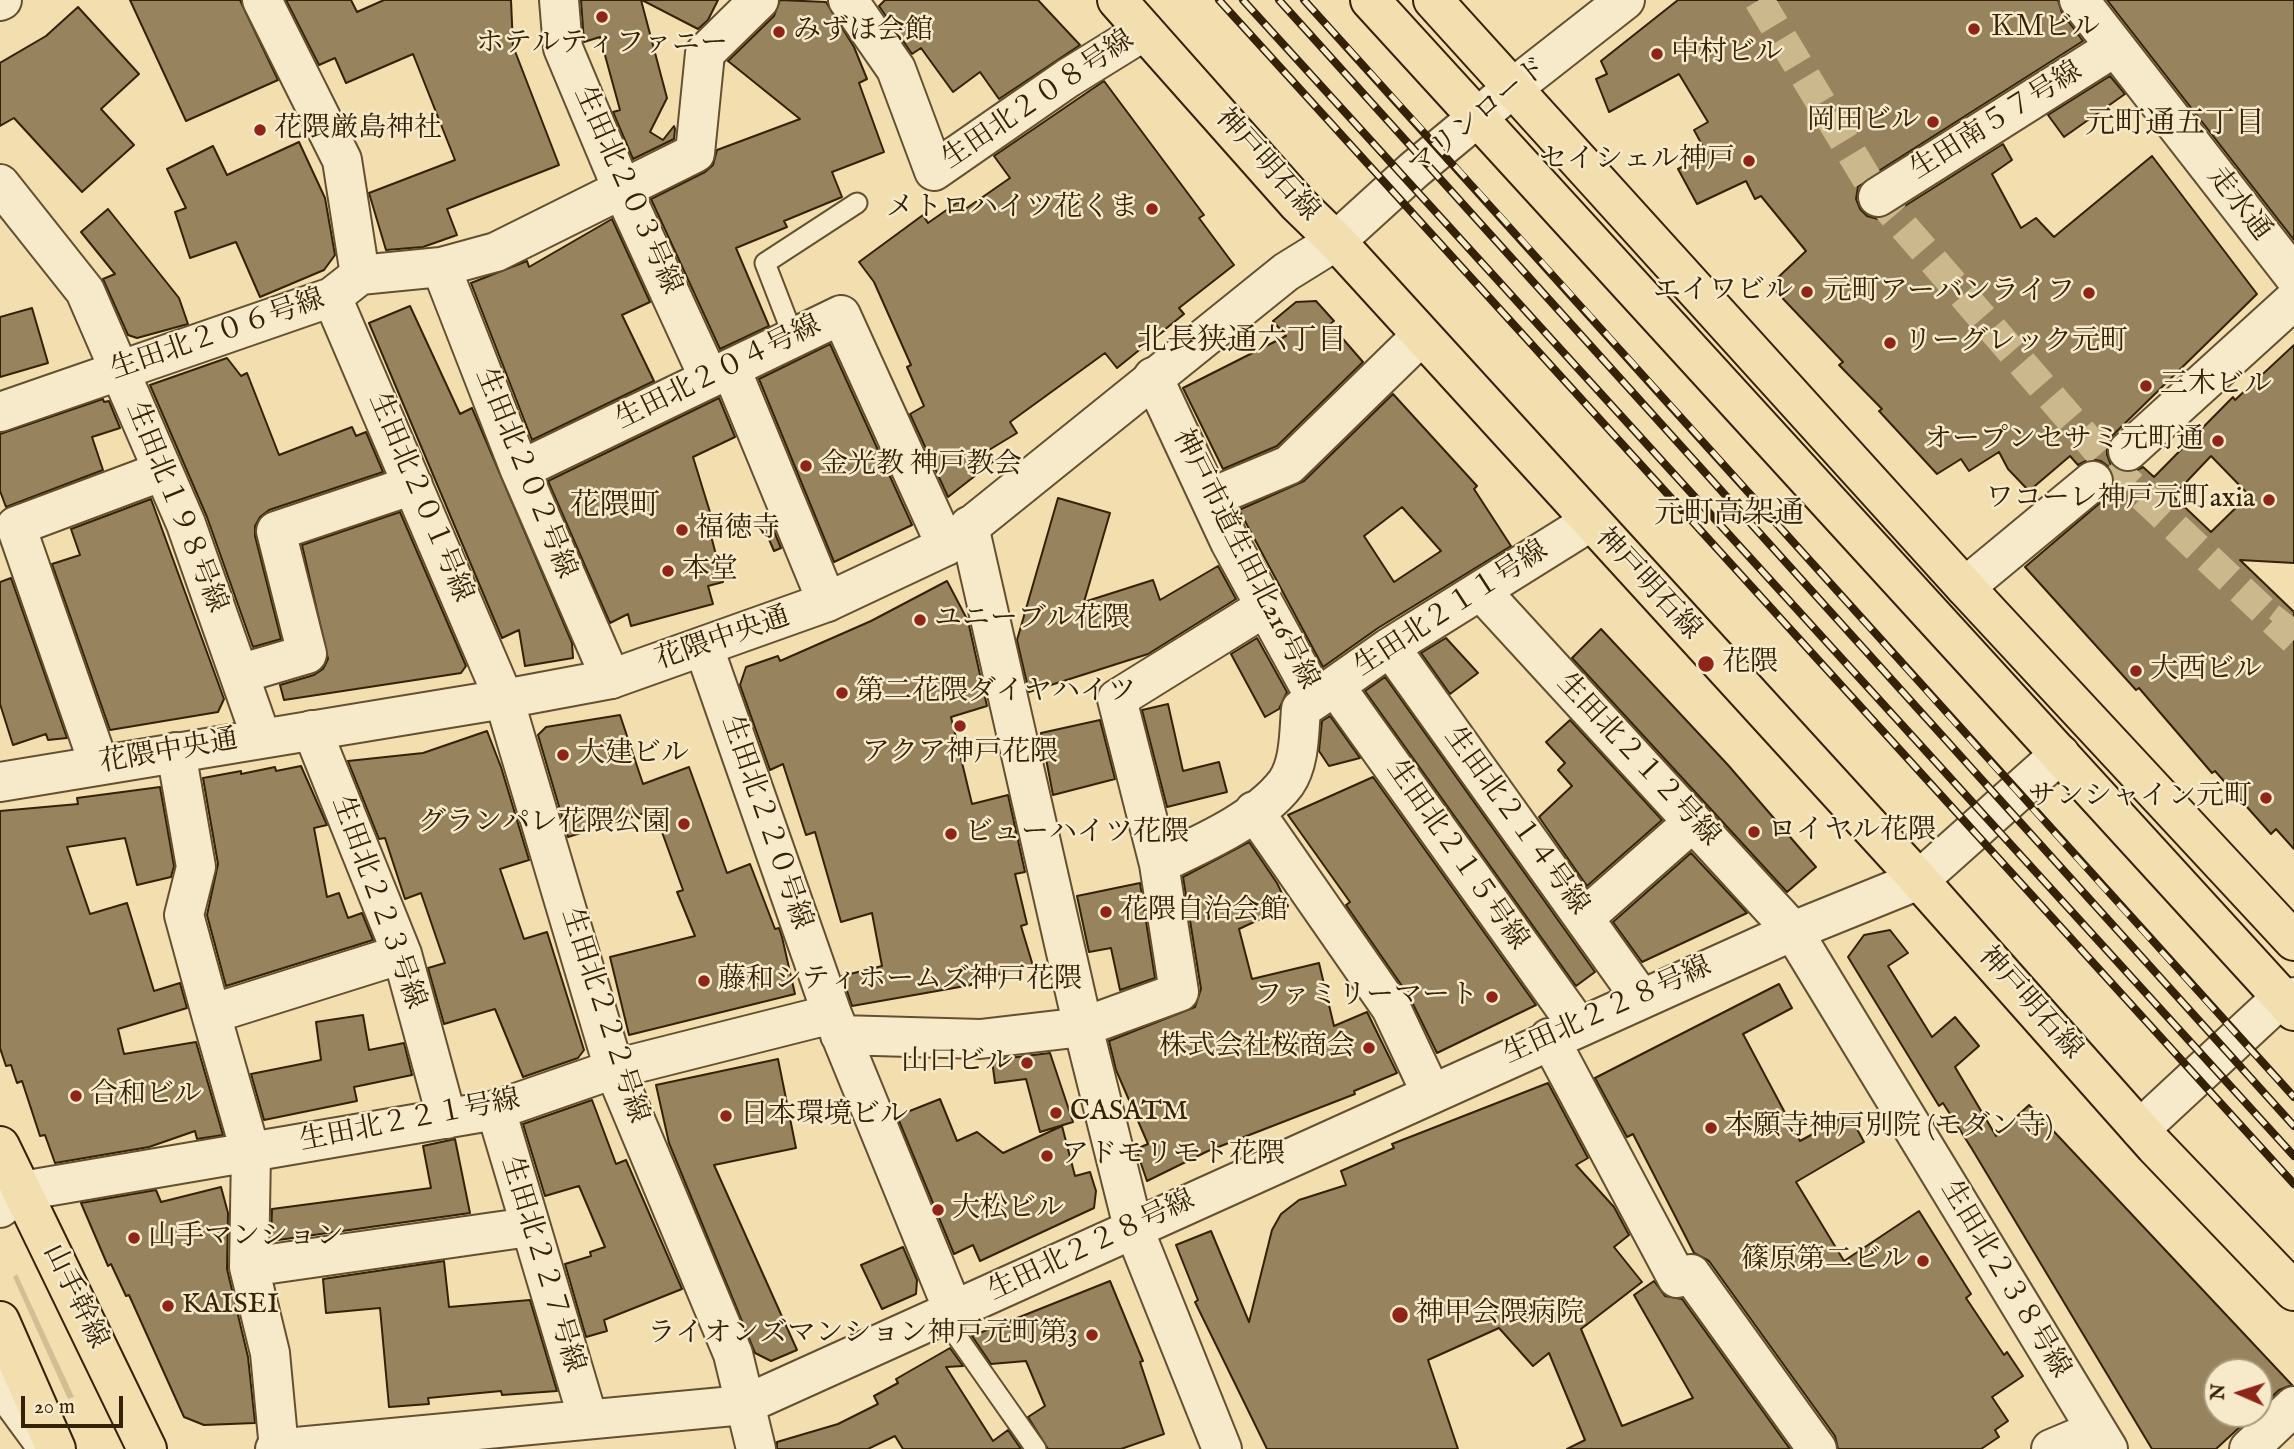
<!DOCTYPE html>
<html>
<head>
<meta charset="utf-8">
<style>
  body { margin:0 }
  #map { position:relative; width:2294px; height:1449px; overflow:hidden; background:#f2deaf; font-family:"IM FELL English",serif }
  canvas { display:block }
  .north { position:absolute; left:2203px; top:1358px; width:70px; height:70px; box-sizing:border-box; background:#f7eacb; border:2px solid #a99a7c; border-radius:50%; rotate:273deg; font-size:19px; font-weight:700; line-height:28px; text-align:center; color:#352106 }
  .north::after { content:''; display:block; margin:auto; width:24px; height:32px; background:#8f2418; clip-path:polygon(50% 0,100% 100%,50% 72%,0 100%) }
  .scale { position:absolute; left:21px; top:1396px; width:102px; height:32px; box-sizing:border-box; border:4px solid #352106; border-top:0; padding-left:9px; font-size:21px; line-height:24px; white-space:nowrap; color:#352106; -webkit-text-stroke:5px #f7eacb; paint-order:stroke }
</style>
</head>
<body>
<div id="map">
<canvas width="2294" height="1449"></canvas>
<div class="north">N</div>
<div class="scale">20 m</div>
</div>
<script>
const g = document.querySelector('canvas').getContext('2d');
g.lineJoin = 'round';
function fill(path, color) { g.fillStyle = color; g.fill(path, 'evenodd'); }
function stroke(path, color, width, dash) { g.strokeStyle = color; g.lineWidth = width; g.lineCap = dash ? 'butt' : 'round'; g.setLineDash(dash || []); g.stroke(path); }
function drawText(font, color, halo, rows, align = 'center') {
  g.font = font + ' "IM FELL English","Noto Serif JP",serif'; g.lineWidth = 5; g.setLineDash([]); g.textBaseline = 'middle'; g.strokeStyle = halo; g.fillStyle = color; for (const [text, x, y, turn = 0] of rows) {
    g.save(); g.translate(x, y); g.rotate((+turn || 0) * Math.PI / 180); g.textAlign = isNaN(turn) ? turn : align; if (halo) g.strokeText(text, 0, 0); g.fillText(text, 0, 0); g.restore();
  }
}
fill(new Path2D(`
  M 17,1274 L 74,1397 L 68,1399 L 13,1277 Z`), '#d2be92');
const building = new Path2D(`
  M 130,0 L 240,0 L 278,80 L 186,121 Z
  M 286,0 L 351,0 L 357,12 L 384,0 L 511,0 L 513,46 L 559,165 L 447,209 L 457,235 L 423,247 L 386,250 L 369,193 L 455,160 L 413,54 L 346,83 L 335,58 L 319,65 Z
  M 581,0 L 641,0 L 667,98 L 650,132 L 663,140 L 674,126 L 675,129 L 674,139 L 633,159 L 613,112 L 620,110 L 600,37 L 584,42 Z
  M 642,0 L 718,0 L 708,20 L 698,29 Z
  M 780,0 L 826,2 L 854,47 L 867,79 L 859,83 L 884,152 L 832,172 L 842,197 L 784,221 L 787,227 L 736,248 L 769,326 L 720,349 L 651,199 L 705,172 L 713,165 L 717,150 L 800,119 L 728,61 L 774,16 Z
  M 885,0 L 1038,0 L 1080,45 L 999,99 L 980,72 L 953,92 L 921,48 L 912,54 L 879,6 Z
  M 1678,0 L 2058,0 L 2062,13 L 2083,41 L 1866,179 L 1858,187 L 1856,199 L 1860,209 L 1867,216 L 1878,219 L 1889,216 L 2003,144 L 2012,160 L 1992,174 L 2021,228 L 2036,218 L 2054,237 L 2152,156 L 2257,294 L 2113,435 L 2107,445 L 2107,455 L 2111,465 L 2121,472 L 2133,472 L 2143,467 L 2154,477 L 2233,397 L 2235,400 L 2294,345 L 2294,563 L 2240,560 L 2294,612 L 2294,849 L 2276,829 L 2271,834 L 2215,771 L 2212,773 L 2139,688 L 2136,690 L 2025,567 L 2107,497 L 2114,488 L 2115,478 L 2109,467 L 2101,461 L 2090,459 L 2078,465 L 2070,456 L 2029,491 L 2008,469 L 1999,452 L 1969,471 L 1961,459 L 1937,474 L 1879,411 L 1882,409 L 1839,365 L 1843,362 L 1770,285 L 1806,251 L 1761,196 L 1755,199 L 1746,181 L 1697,204 L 1678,169 L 1707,154 L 1694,130 L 1708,122 L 1679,74 L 1609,112 L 1596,79 L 1607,74 L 1601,61 ZM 2211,456 L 2249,495 L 2211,532 L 2173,496 Z
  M 2107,0 L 2294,0 L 2294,240 Z
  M 78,7 L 139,74 L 101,109 L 134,145 L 82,192 L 14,118 L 0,126 L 0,63 L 46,36 Z
  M 2110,76 L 2125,94 L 2064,137 L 2048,115 Z
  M 1104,81 L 1204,215 L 1199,218 L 1234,265 L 1179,308 L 1184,314 L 1117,368 L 1105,353 L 1010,422 L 1017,433 L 989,450 L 994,461 L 948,497 L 910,414 L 924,406 L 907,367 L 911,365 L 874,282 L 859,262 L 923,215 L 928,223 L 958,202 L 964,210 L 1010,178 L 994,156 Z
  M 299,142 L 325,198 L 335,255 L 324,270 L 260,297 L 236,242 L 190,258 L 175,212 L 186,208 L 167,169 L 213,146 L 227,175 Z
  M 108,209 L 179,298 L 188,324 L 137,338 L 128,335 L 103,279 L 115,274 L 81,232 Z
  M 612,219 L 650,302 L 622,315 L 654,381 L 532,440 L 471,283 L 527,261 L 529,267 Z
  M 1316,301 L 1334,321 L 1330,324 L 1363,362 L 1277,446 L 1223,469 L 1183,388 L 1286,336 L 1273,321 L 1296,302 Z
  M 410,306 L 460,414 L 472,408 L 572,643 L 573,658 L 525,666 L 519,630 L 502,638 L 369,323 Z
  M 32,308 L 48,363 L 0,377 L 0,317 Z
  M 830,344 L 912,525 L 834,562 L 759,379 Z
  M 227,358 L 241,376 L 247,373 L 279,455 L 352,427 L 356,436 L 366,432 L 383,472 L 269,510 L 260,517 L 255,526 L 255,536 L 281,639 L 253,647 L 207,517 L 150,385 Z
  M 1393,394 L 1477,486 L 1474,489 L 1511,546 L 1378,628 L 1323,667 L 1239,510 L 1304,481 ZM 1402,507 L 1441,551 L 1394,582 L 1364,536 Z
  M 719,398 L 735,437 L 693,457 L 713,522 L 708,524 L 723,582 L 708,586 L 713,604 L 631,626 L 628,614 L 610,623 L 548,481 Z
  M 103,399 L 104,402 L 109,401 L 120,428 L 92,437 L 103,470 L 6,507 L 0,491 L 0,434 Z
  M 1058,498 L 1110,513 L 1084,602 L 1153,580 L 1160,600 L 1218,566 L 1236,599 L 1148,654 L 1029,692 L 1017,640 Z
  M 151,499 L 224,699 L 218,712 L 110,730 L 52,564 L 80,555 L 71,529 Z
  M 400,512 L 466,666 L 461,673 L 284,700 L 280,685 L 314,675 L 323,669 L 328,659 L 302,545 Z
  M 769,519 L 781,548 L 774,551 L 762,523 Z
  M 11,578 L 67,738 L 48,740 L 46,734 L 13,745 L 0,704 L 0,582 Z
  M 947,581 L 968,621 L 987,706 L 951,717 L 972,804 L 1008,795 L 1025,872 L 1015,874 L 1027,924 L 1021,926 L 1033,966 L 971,981 L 971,985 L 852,1006 L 842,976 L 882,966 L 872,913 L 841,922 L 815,832 L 806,835 L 783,764 L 770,770 L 740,685 L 746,667 L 778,656 L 780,661 L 871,621 Z
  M 1601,629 L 1728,765 L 1816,867 L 1787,892 L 1572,658 Z
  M 1257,638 L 1287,692 L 1279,709 L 1265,717 L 1231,654 Z
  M 1446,638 L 1478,673 L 1450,694 L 1421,653 Z
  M 1385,677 L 1595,972 L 1576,986 L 1365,691 Z
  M 1168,704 L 1183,771 L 1219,762 L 1227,792 L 1167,807 L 1142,710 Z
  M 620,715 L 643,784 L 689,767 L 727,873 L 750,864 L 775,929 L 779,928 L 782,937 L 795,994 L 629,1035 L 610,957 L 695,936 L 677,892 L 683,890 L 654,810 L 568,837 L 538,735 L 546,727 Z
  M 1330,716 L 1360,758 L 1329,766 L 1319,751 L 1322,721 Z
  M 1100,720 L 1115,779 L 1053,795 L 1041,733 Z
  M 1570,720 L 1662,820 L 1587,886 L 1539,817 L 1572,786 L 1558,770 L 1565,763 L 1546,742 Z
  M 487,731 L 501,767 L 529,860 L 500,869 L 524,939 L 547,932 L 584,1050 L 578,1058 L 523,1077 L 495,1009 L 444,1024 L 428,968 L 445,963 L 421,893 L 405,899 L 385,838 L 379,839 L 348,761 L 423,753 Z
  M 301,766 L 327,825 L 314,828 L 327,897 L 339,893 L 348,918 L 362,913 L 373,940 L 226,986 L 207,915 L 218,864 L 203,778 L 241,771 L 241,774 L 275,767 L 276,771 Z
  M 1373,777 L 1536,1005 L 1437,1053 L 1409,996 L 1346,905 L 1350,902 L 1288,815 Z
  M 160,787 L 174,866 L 171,877 L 137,885 L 125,838 L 67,847 L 90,914 L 127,903 L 154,991 L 180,983 L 187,1008 L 118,1029 L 124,1054 L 196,1042 L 223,1135 L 197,1139 L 195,1131 L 149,1147 L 55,1163 L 45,1135 L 40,1136 L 22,1081 L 17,1083 L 11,1065 L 6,1066 L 0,1048 L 0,811 L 78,804 L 77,798 Z
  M 1249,842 L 1277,883 L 1288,906 L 1239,929 L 1252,979 L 1319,963 L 1334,1026 L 1367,1012 L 1397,1073 L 1354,1091 L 1355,1094 L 1208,1151 L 1147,1181 L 1136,1149 L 1148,1144 L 1116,1070 L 1109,1041 L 1195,1007 L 1201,989 L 1183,877 Z
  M 1691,853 L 1747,913 L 1642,962 L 1613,922 Z
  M 1140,883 L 1155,978 L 1120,990 L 1111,948 L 1089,952 L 1077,896 Z
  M 1890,930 L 1908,953 L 1888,966 L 1932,1037 L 1955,1017 L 1979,1046 L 1955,1067 L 1996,1136 L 2029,1105 L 2292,1385 L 2279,1390 L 2259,1409 L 2259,1372 L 2217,1372 L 2217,1414 L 2254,1414 L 2216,1449 L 2152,1449 L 1972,1149 L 1943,1103 L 1939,1106 L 1848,957 L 1864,935 Z
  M 1779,984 L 1792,1008 L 1743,1034 L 1800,1141 L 1849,1114 L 1864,1142 L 1796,1182 L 1844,1261 L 1919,1211 L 1971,1294 L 1966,1298 L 2004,1355 L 2007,1352 L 2023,1376 L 1992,1397 L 2008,1421 L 1995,1430 L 1999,1437 L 1981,1449 L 1838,1449 L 1835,1436 L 1709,1261 L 1694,1253 L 1633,1134 L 1627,1137 L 1595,1078 Z
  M 363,1015 L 369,1050 L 404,1043 L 412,1075 L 354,1087 L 357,1101 L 264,1120 L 251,1074 L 321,1060 L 316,1022 Z
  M 1050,1053 L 1073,1122 L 1040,1132 L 1026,1079 L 995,1083 L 992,1060 Z
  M 778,1059 L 796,1148 L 714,1165 L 797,1350 L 771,1361 L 755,1353 L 669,1143 L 656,1085 Z
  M 1548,1083 L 1588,1158 L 1576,1165 L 1614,1207 L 1629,1235 L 1614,1247 L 1642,1282 L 1581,1329 L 1622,1426 L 1693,1398 L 1634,1295 L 1654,1281 L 1665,1296 L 1682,1299 L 1790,1449 L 1567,1449 L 1585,1440 L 1549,1353 L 1533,1366 L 1499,1328 L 1428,1360 L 1458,1449 L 1267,1449 L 1195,1302 L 1198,1300 L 1176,1245 L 1211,1231 L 1249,1322 L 1272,1230 L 1281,1214 L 1299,1200 L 1346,1185 L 1341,1171 L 1394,1148 L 1392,1144 Z
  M 940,1099 L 957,1141 L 977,1132 L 1003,1153 L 1062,1126 L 1075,1176 L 1090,1172 L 1096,1191 L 1094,1208 L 980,1261 L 973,1245 L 954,1254 L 897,1116 Z
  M 592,1100 L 616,1164 L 626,1160 L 682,1289 L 604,1320 L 607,1331 L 586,1337 L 565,1264 L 591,1256 L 590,1252 L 605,1247 L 579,1186 L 545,1196 L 523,1124 Z
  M 455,1139 L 470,1213 L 271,1241 L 272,1209 L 431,1188 L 423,1146 Z
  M 221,1187 L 228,1213 L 227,1269 L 248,1357 L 255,1423 L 204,1425 L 184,1417 L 129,1295 L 126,1296 L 111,1264 L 108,1266 L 81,1203 L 156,1190 L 161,1202 Z
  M 903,1247 L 917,1280 L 916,1294 L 882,1309 L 861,1265 Z
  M 444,1261 L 449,1307 L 530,1300 L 557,1391 L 502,1395 L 501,1391 L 428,1398 L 429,1404 L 389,1407 L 380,1308 L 326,1313 L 323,1279 Z
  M 1110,1281 L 1143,1361 L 1140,1362 L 1164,1434 L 1121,1449 L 1048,1449 L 1028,1417 L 1045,1406 L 1026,1361 L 991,1364 L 972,1336 Z
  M 950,1348 L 963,1366 L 946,1367 L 993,1441 L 1008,1430 L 1021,1449 L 903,1449 L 895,1436 L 868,1449 L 777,1449 L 777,1442 L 838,1424 L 878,1404 L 874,1396 L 898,1383 L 896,1379 Z`);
fill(building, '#97835e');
stroke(building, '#352106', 2);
stroke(new Path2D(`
  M 1759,0 L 1878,197 L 2111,466 L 2294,640`), '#ccb88d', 30, [30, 15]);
stroke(new Path2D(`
  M 2284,630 L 2294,617`), '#ccb88d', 38, [38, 19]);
const service = new Path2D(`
  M 794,338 L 765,263 L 857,203
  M 942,1315 L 1036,1449`);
const minor = new Path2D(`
  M 262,0 L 342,160 L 360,275
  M 559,0 L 563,48 L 623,191 L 709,378
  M 848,0 L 896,69 L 934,171 L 1068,78 L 1144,31
  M 1514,87 L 1625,0
  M 0,184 L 85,291 L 186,524 L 261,737
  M 1878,197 L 2115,47
  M 441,267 L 520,470 L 611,679
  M 332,297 L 504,699 L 614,1069 L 733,1354 L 756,1449
  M 731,369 L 827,602
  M 1153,377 L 1230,542 L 1316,699 L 1301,709 C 1299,732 1300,763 1286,783 C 1258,820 1199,845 1159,864
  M 0,412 L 332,297 L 360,275 L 441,267 L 496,252 L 695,153 L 705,53 L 759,0
  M 2128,451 L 2294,300
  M 520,470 L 841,315 L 946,546
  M 1210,498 L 1289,465 L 1420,337
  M 969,526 L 1083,1027 L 1133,1227
  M 1965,587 L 2093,481
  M 1481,591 L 1793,931 L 2108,1449
  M 1390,647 L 1640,997
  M 704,648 L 832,1014 L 953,1310
  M 239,674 L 307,654 L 276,531 L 413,485
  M 1335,686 L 1578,1026
  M 1316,699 L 1390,647 L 1590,522
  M 312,730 L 402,954 L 447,1119
  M 176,752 L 196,867 L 184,915 L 211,1014
  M 99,765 L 16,526 L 163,471
  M 1254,811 L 1391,1008 L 1431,1093
  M 1584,918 L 1693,822
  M 840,1035 L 980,1039 L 1083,1027 L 1179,992 L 1159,864 L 1117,699 L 1265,607
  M 1549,1038 L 1677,1278 L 1691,1274 L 1817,1449
  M 496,1110 L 588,1419
  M 2140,1129 L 2280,999 L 2294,997
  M 0,1208 L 22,1191 L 496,1110 L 614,1069 L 832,1014
  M 249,1267 L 529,1227
  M 0,1383 L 47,1447
  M 275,1449 L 744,1405 L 1793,931
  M 279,1449 L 270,1353 L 249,1267 L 251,1154 L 211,1014 L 402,954
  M 2051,1449 L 2096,1430
  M 2249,1449 L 2294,1406`);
const tertiary = new Path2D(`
  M 2079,0 L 2294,276
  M 0,1 L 2,0
  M 0,782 L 504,699 L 611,679 L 827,602 L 946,546 L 1286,272 L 1336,241 L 1414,170 L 1514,87
  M 1793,931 L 1919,880 L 2060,754
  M 1133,1227 L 1222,1449`);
const primary = new Path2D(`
  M 1117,0 L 1298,204 L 1336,241 L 1919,880 L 2155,1146 L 2294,1291
  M 1370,0 L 2294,1011
  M 1433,0 L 1965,587 L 2294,941
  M 0,1146 L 147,1449
  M 0,1321 L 56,1449`);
stroke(service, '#645030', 23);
stroke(minor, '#645030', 42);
stroke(tertiary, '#645030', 42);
stroke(primary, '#352106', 42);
stroke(service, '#f7eacb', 19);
stroke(minor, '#f7eacb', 38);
stroke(tertiary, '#f7eacb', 38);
stroke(primary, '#f2deaf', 38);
const rail = new Path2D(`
  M 1219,0 L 2294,1184
  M 1243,0 L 2294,1156
  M 1279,0 L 2294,1126
  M 1304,0 C 1637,364 1962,734 2294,1097`);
stroke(rail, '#352106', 8);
stroke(rail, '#f7eacb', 5, [16]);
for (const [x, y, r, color] of [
  [602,17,7,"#8f2418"],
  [1974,29,7,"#8f2418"],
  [779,32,7,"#8f2418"],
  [1657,54,7,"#8f2418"],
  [1933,122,7,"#8f2418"],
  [260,130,7,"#8f2418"],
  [1749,161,7,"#8f2418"],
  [1152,209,7,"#8f2418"],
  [1807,292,7,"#8f2418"],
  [2089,293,7,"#8f2418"],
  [1890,343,7,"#8f2418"],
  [2146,386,7,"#8f2418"],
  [2218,441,7,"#8f2418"],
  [806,466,7,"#8f2418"],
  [2269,500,7,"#8f2418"],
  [682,530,7,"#8f2418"],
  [668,571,7,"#8f2418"],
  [920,620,7,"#8f2418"],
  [1706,664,9,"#8f2418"],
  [2136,671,7,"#8f2418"],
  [842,693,7,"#8f2418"],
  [960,726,7,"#8f2418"],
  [563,755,7,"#8f2418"],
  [2266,798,7,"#8f2418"],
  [684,824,7,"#8f2418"],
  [1754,832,7,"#8f2418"],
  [951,834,7,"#8f2418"],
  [1106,912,7,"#8f2418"],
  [704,981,7,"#8f2418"],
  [1492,997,7,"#8f2418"],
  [1369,1048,7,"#8f2418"],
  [1027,1063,7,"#8f2418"],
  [76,1096,7,"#8f2418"],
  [1056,1113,7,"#8f2418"],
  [726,1116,7,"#8f2418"],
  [1711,1128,7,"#8f2418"],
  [1047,1156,7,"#8f2418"],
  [938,1210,7,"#8f2418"],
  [134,1238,7,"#8f2418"],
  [1923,1261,7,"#8f2418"],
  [168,1306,7,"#8f2418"],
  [1400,1315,9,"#8f2418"],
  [1092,1335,7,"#8f2418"]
]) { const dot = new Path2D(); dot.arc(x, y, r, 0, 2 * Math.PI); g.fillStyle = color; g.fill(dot); stroke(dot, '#f7eacb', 2.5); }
drawText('28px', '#352106', '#f7eacb', [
  ["ＫＭビル",1988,29],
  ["みずほ会館",793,32],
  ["ホテルティファニー",602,45,"center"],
  ["中村ビル",1671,54],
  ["岡田ビル",1919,122,"right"],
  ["花隈厳島神社",274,130],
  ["セイシェル神戸",1735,161,"right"],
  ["メトロハイツ花くま",1138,209,"right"],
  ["エイワビル",1793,292,"right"],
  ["元町アーバンライフ",2075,293,"right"],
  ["リーグレック元町",1904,343],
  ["三木ビル",2160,386],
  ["オープンセサミ元町通",2204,441,"right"],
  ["金光教 神戸教会",820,466],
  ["ワコーレ神戸元町axia",2255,500,"right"],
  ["福徳寺",696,530],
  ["本堂",682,571],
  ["ユニーブル花隈",934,620],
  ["花隈",1722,664],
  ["大西ビル",2150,671],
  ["第二花隈ダイヤハイツ",856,693],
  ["アクア神戸花隈",960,754,"center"],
  ["大建ビル",577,755],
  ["サンシャイン元町",2252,798,"right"],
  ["グランパレ花隈公園",670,824,"right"],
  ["ロイヤル花隈",1768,832],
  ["ビューハイツ花隈",965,834],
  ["花隈自治会館",1120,912],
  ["藤和シティホームズ神戸花隈",718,981],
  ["ファミリーマート",1478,997,"right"],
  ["株式会社桜商会",1355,1048,"right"],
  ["山口ビル",1013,1063,"right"],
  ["合和ビル",90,1096],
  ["CASATM",1070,1113],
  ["日本環境ビル",740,1116],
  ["本願寺神戸別院 (モダン寺)",1725,1128],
  ["アドモリモト花隈",1061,1156],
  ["大松ビル",952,1210],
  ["山手マンション",148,1238],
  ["篠原第二ビル",1909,1261,"right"],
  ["KAISEI",182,1306],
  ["神甲会隈病院",1416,1315],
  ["ライオンズマンション神戸元町第3",1078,1335,"right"]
], 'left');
drawText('28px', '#352106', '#f7eacb', [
  ["生田北２０８号線",1039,101,-34],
  ["マリンロード",1479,118,-39],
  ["生田南５７号線",1997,122,-32],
  ["神戸明石線",1266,166,48],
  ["生田北２０３号線",626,191,66],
  ["走水通",2238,205,52],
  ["生田北２０６号線",218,336,-19],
  ["生田北２０４号線",719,374,-26],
  ["生田北２０２号線",524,474,68],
  ["生田北２０１号線",419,498,67],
  ["生田北１９８号線",175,508,68],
  ["神戸市道生田北216号線",1244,560,63],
  ["神戸明石線",1647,585,47],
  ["生田北２１１号線",1452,610,-33],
  ["花隈中央通",723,640,-19],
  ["花隈中央通",169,753,-10],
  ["生田北２１２号線",1637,761,47],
  ["生田北２１４号線",1515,822,54],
  ["生田北２２０号線",765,823,71],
  ["生田北２１５号線",1456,856,55],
  ["生田北２２３号線",377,903,70],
  ["神戸明石線",2029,1004,48],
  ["生田北２２８号線",1608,1012,-24],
  ["生田北２２２号線",603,1016,72],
  ["生田北２２１号線",410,1122,-11],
  ["生田北２２８号線",1092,1247,-25],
  ["生田北２２７号線",541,1265,73],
  ["生田北２３８号線",2004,1280,59],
  ["山手幹線",74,1297,64]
]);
drawText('30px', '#352106', '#f7eacb', [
  ["元町通五丁目",2175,126],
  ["北長狭通六丁目",1242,343],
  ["花隈町",615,508],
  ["元町高架通",1729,516]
]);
</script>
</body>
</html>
